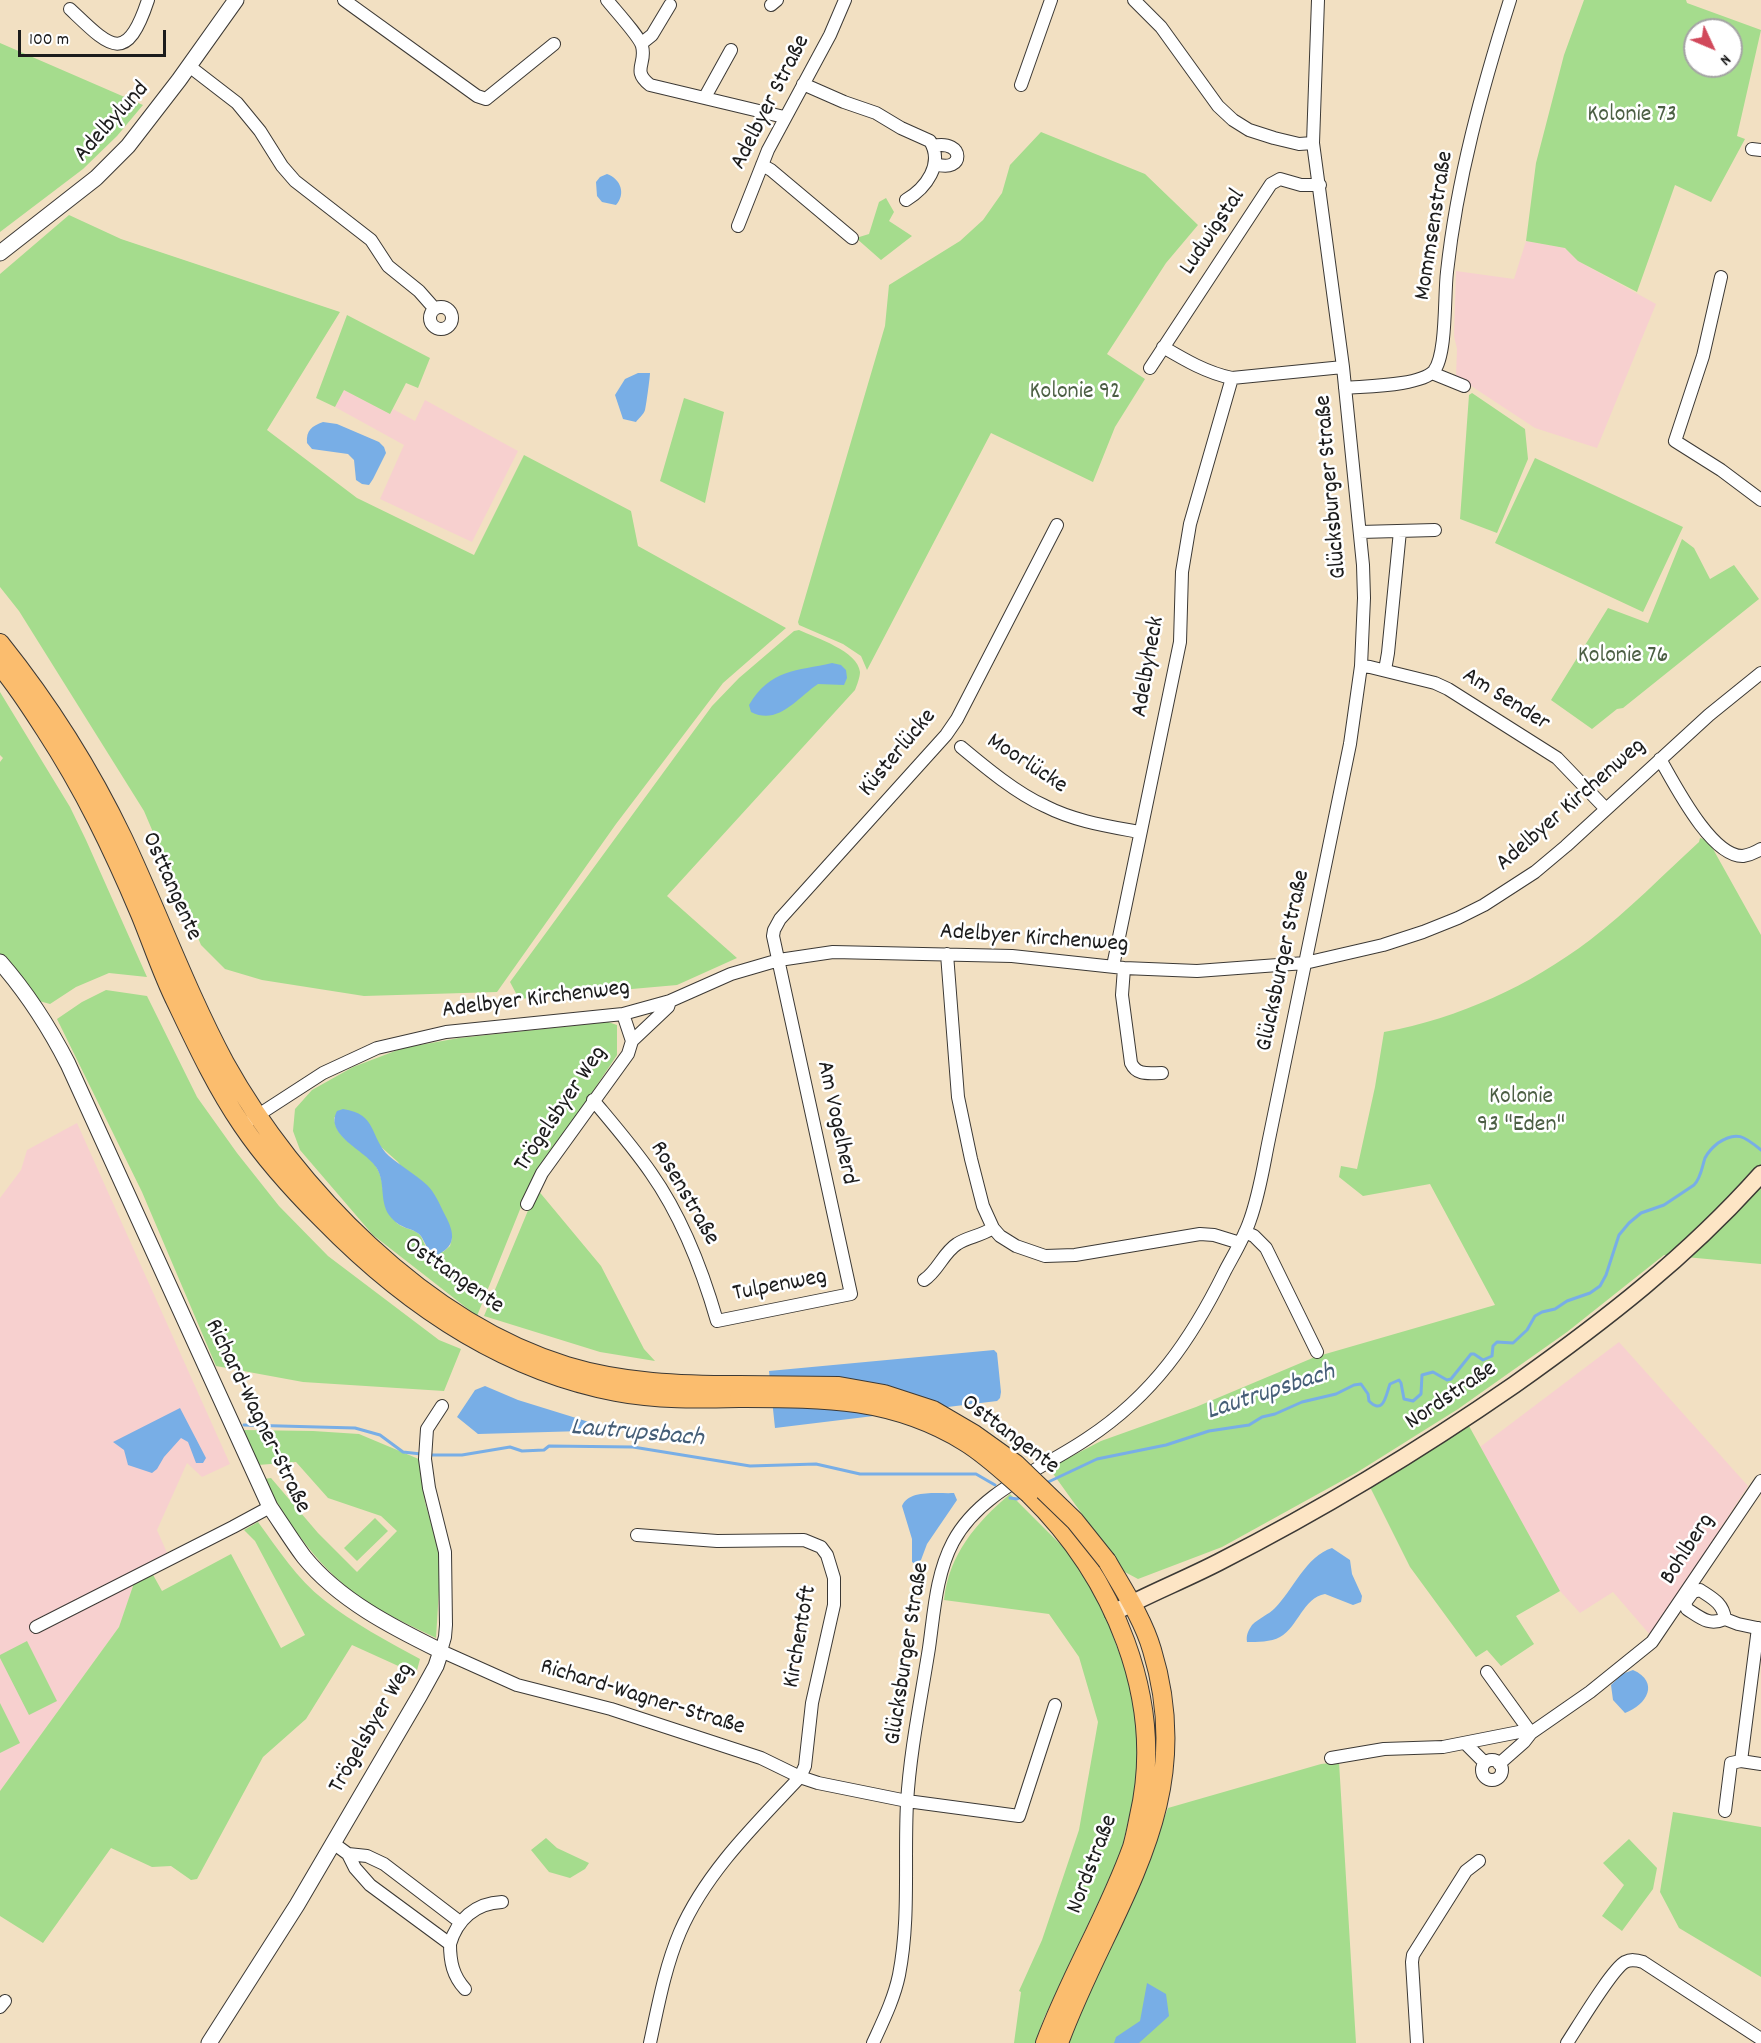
<!DOCTYPE html>
<html>
<head>
<meta charset="utf-8">
<style>
  body { margin:0 }
  #map { position:relative; width:1761px; height:2043px; overflow:hidden; background:#f2e0c2; font-family:Dekko,sans-serif }
  canvas { display:block }
  .north { position:absolute; left:1683px; top:18px; width:60px; height:60px; box-sizing:border-box; background:#fff; border:2px solid #a4a4a4; border-radius:50%; rotate:134deg; font-size:16px; font-weight:700; line-height:24px; text-align:center; color:#1c1c1c }
  .north::after { content:''; display:block; margin:auto; width:21px; height:27px; background:#d1495b; clip-path:polygon(50% 0,100% 100%,50% 72%,0 100%) }
  .scale { position:absolute; left:18px; top:30px; width:148px; height:27px; box-sizing:border-box; border:3px solid #1c1c1c; border-top:0; padding-left:8px; font-size:18px; line-height:21px; white-space:nowrap; color:#1c1c1c; -webkit-text-stroke:4px #fff; paint-order:stroke }
</style>
</head>
<body>
<div id="map">
<canvas width="1761" height="2043"></canvas>
<div class="north">N</div>
<div class="scale">100 m</div>
</div>
<script>
const g = document.querySelector('canvas').getContext('2d');
g.lineJoin = 'round';
function fill(path, color) { g.fillStyle = color; g.fill(path, 'evenodd'); }
function stroke(path, color, width, dash) { g.strokeStyle = color; g.lineWidth = width; g.lineCap = dash ? 'butt' : 'round'; g.setLineDash(dash || []); g.stroke(path); }
function drawText(font, color, halo, rows, align = 'center') {
  g.font = font + ' Dekko,sans-serif'; g.lineWidth = 5; g.setLineDash([]); g.textBaseline = 'middle'; g.strokeStyle = halo; g.fillStyle = color; for (const [text, x, y, turn = 0] of rows) {
    g.save(); g.translate(x, y); g.rotate((+turn || 0) * Math.PI / 180); g.textAlign = isNaN(turn) ? turn : align; if (halo) g.strokeText(text, 0, 0); g.fillText(text, 0, 0); g.restore();
  }
}
fill(new Path2D(`
  M 1526,241 L 1565,248 L 1578,261 L 1656,304 L 1597,448 L 1535,428 L 1456,376 L 1457,349 L 1454,336 L 1456,271 L 1514,279 Z
  M 344,390 L 390,414 L 393,409 L 415,421 L 425,400 L 518,451 L 472,542 L 380,499 L 404,445 L 335,407 Z
  M 77,1123 L 230,1464 L 202,1477 L 187,1463 L 157,1530 L 168,1555 L 138,1571 L 119,1627 L 0,1791 L 0,1198 L 21,1170 L 27,1150 Z
  M 1619,1342 L 1748,1486 L 1651,1636 L 1613,1592 L 1580,1613 L 1560,1591 L 1480,1447 Z`), '#f7d0cf');
fill(new Path2D(`
  M 1584,0 L 1686,0 L 1687,3 L 1761,30 L 1737,136 L 1745,139 L 1711,202 L 1675,185 L 1637,292 L 1578,261 L 1565,248 L 1526,241 L 1536,163 L 1564,55 ZM 1695,30 L 1731,30 L 1731,66 L 1695,66 Z
  M 0,43 L 143,105 L 117,136 L 83,169 L 0,232 Z
  M 1041,132 L 1145,174 L 1198,225 L 1166,263 L 1107,354 L 1145,379 L 1115,427 L 1093,482 L 991,433 L 867,670 L 861,656 L 843,644 L 799,625 L 798,622 L 885,326 L 889,285 L 960,241 L 983,220 L 1002,193 L 1010,165 Z
  M 886,198 L 894,212 L 889,221 L 912,236 L 881,260 L 856,238 L 869,234 L 879,202 Z
  M 69,215 L 121,239 L 340,312 L 267,430 L 357,498 L 474,555 L 524,455 L 631,511 L 638,546 L 786,628 L 723,683 L 616,824 L 497,992 L 364,996 L 262,980 L 225,969 L 201,945 L 144,811 L 19,611 L 0,587 L 0,274 Z
  M 347,315 L 430,358 L 418,388 L 406,383 L 390,414 L 344,390 L 335,407 L 316,398 Z
  M 1472,393 L 1525,429 L 1528,459 L 1497,533 L 1460,519 L 1469,395 Z
  M 684,398 L 724,412 L 705,503 L 660,481 Z
  M 1535,458 L 1683,527 L 1643,612 L 1495,543 Z
  M 1682,539 L 1694,548 L 1710,579 L 1734,565 L 1759,599 L 1623,708 L 1617,709 L 1592,729 L 1551,700 L 1608,608 L 1648,623 Z
  M 799,630 C 816,638 858,651 860,672 C 860,677 857,685 855,690 L 667,896 L 737,958 L 677,985 L 519,999 L 510,982 L 712,706 L 739,678 L 794,631 Z
  M 0,692 L 70,807 L 86,840 L 147,977 L 109,973 L 76,987 L 50,1004 L 39,1001 L 0,954 L 0,762 L 3,758 L 0,755 Z
  M 1700,838 L 1708,840 L 1761,935 L 1761,1264 L 1664,1255 L 1567,1332 L 1458,1409 L 1356,1473 L 1222,1547 L 1138,1579 L 1123,1571 L 1049,1468 L 1101,1441 L 1196,1407 L 1315,1357 L 1495,1305 L 1430,1184 L 1363,1196 L 1339,1177 L 1341,1166 L 1357,1169 L 1375,1087 L 1384,1032 C 1460,1018 1529,986 1590,940 C 1629,910 1663,875 1699,842 Z
  M 106,990 L 147,996 L 197,1097 L 237,1153 L 279,1206 L 328,1256 L 439,1340 L 461,1349 L 444,1391 L 303,1382 L 216,1366 L 142,1192 L 57,1019 L 82,1002 Z
  M 608,1022 L 617,1025 L 617,1055 L 532,1183 L 523,1202 L 477,1316 L 373,1235 L 300,1150 L 293,1131 L 295,1109 L 312,1090 L 353,1067 L 403,1048 L 459,1038 ZM 334,1117 L 380,1146 L 398,1162 L 452,1238 L 450,1246 L 443,1252 L 426,1247 C 424,1243 422,1237 419,1234 C 412,1228 401,1229 395,1221 C 378,1201 388,1184 375,1165 C 362,1146 336,1142 334,1117 Z
  M 537,1189 L 601,1266 L 644,1349 L 655,1361 L 600,1352 L 484,1316 Z
  M 1469,1426 L 1560,1591 L 1516,1616 L 1534,1644 L 1501,1666 L 1487,1650 L 1476,1657 L 1410,1567 L 1370,1487 Z
  M 243,1430 L 313,1431 L 359,1434 L 421,1460 L 425,1502 L 441,1558 L 436,1638 C 418,1629 400,1621 382,1611 C 329,1582 292,1532 264,1479 L 271,1478 L 318,1533 L 357,1572 L 397,1531 L 381,1516 L 328,1498 L 296,1462 L 258,1465 Z
  M 1010,1494 L 1077,1561 L 1100,1602 L 1125,1668 L 1135,1712 L 1139,1756 L 1132,1805 L 1120,1856 L 1044,2018 L 1035,2043 L 1014,2043 L 1021,1992 L 1019,1991 L 1042,1940 L 1079,1830 L 1098,1722 L 1079,1657 L 1049,1614 L 944,1600 C 949,1554 976,1523 1010,1494 Z
  M 375,1518 L 388,1531 L 357,1561 L 344,1548 Z
  M 258,1522 C 278,1549 297,1579 324,1600 C 353,1623 387,1641 420,1659 L 416,1674 L 352,1645 L 306,1719 L 263,1757 L 197,1879 L 191,1880 L 171,1866 L 152,1867 L 111,1848 L 43,1943 L 0,1916 L 0,1791 L 119,1627 L 134,1583 L 152,1573 L 162,1591 L 231,1554 L 281,1648 L 305,1635 L 255,1541 L 244,1530 Z
  M 27,1641 L 57,1701 L 29,1715 L 0,1658 L 0,1655 Z
  M 0,1703 L 20,1743 L 0,1753 Z
  M 1339,1762 L 1356,2043 L 1066,2043 L 1135,1894 L 1168,1808 L 1321,1764 Z
  M 1673,1812 L 1761,1827 L 1761,1977 L 1679,1928 L 1660,1892 Z
  M 546,1838 L 557,1848 L 589,1863 L 585,1869 L 570,1878 L 549,1872 L 531,1850 Z
  M 1629,1839 L 1657,1868 L 1653,1889 L 1622,1931 L 1602,1916 L 1624,1885 L 1603,1863 Z`), '#a5dc8d');
fill(new Path2D(`
  M 607,174 C 621,179 626,194 616,205 L 602,202 L 597,196 L 596,182 L 600,177 Z
  M 638,373 L 650,373 C 650,377 646,407 645,410 C 644,414 638,419 636,422 L 623,419 L 615,395 L 625,379 Z
  M 323,422 L 337,424 L 379,442 L 384,447 L 386,453 L 373,479 L 369,485 L 362,484 L 356,480 L 354,460 L 348,454 L 312,449 L 307,443 C 306,430 312,426 323,422 Z
  M 832,663 L 841,665 L 846,670 L 847,678 L 844,685 L 818,684 C 797,698 778,726 751,712 L 749,705 C 770,669 797,671 832,663 Z
  M 343,1109 C 378,1114 369,1137 389,1156 C 401,1166 415,1174 427,1185 C 435,1193 439,1203 444,1213 C 453,1230 459,1245 437,1255 C 426,1252 426,1242 420,1235 C 412,1227 400,1230 389,1215 C 379,1200 386,1182 376,1167 C 365,1150 324,1135 337,1111 Z
  M 994,1350 L 997,1353 L 1001,1392 L 1000,1398 L 997,1401 L 775,1428 L 769,1371 Z
  M 485,1386 L 518,1400 L 589,1422 L 583,1431 L 478,1434 L 457,1417 L 475,1390 Z
  M 180,1408 L 206,1458 L 203,1463 L 196,1463 L 188,1442 L 181,1438 L 164,1457 L 157,1469 L 152,1473 L 128,1465 L 124,1450 L 113,1442 Z
  M 954,1493 L 957,1500 L 927,1544 L 921,1560 L 915,1564 L 912,1562 L 912,1539 L 902,1506 C 909,1489 939,1494 954,1493 Z
  M 1332,1548 L 1350,1560 L 1352,1574 L 1362,1596 L 1361,1602 L 1353,1605 L 1325,1594 C 1303,1598 1298,1627 1280,1637 C 1271,1642 1257,1642 1247,1642 C 1246,1635 1248,1631 1252,1625 C 1259,1618 1268,1615 1275,1608 C 1293,1590 1306,1556 1332,1548 Z
  M 1633,1670 C 1660,1682 1647,1705 1625,1713 L 1613,1700 L 1611,1685 L 1622,1674 Z
  M 1147,1983 L 1166,1994 L 1169,2016 L 1139,2043 L 1114,2043 L 1116,2037 L 1140,2021 Z`), '#78aee6');
stroke(new Path2D(`
  M 244,1425 L 355,1428 L 380,1435 L 403,1452 L 421,1454
  M 428,1455 L 462,1455 L 510,1447 L 522,1451 L 544,1450 L 549,1446 L 633,1447 L 750,1466 L 816,1464 L 860,1474 L 976,1474 L 995,1485
  M 1044,1484 L 1097,1459 L 1166,1445 L 1209,1431 L 1249,1425 L 1262,1417 L 1275,1414 L 1302,1402 L 1336,1394 L 1354,1385 L 1361,1384 L 1368,1394 L 1369,1401 C 1384,1416 1386,1394 1390,1384 L 1399,1380 L 1401,1383 L 1404,1399 L 1413,1401 L 1421,1394 L 1422,1375 L 1433,1372 L 1447,1380 L 1451,1379 L 1471,1354 L 1474,1354 L 1483,1360 L 1492,1356 L 1493,1346 L 1497,1342 L 1513,1343 L 1527,1330 L 1535,1316 L 1542,1312 L 1555,1309 L 1567,1301 L 1590,1293 L 1600,1286 L 1606,1275 L 1619,1235 L 1629,1223 L 1641,1213 L 1664,1205 L 1694,1185 C 1701,1178 1702,1167 1705,1158 C 1708,1152 1713,1147 1718,1143 C 1737,1130 1745,1137 1761,1150
  M 1010,1498 L 1017,1499 L 1023,1496`), '#78aee6', 3);
const minor = new Path2D(`
  M 344,0 L 477,96 L 486,99 L 554,44
  M 607,0 C 614,9 640,37 642,46 C 647,64 631,70 650,85 L 784,117
  M 1134,0 L 1161,27 L 1218,106 L 1233,120 L 1249,130 L 1274,138 L 1299,144 L 1313,143
  M 771,5 L 777,0
  M 70,9 C 109,46 126,67 148,0
  M 642,43 L 652,35 L 670,5
  M 189,66 L 237,103 L 260,131 L 282,166 L 295,181 L 371,240 L 388,266 L 419,291 L 434,308
  M 803,84 L 844,102 L 876,113 L 901,128 L 930,141 C 944,164 926,188 906,200
  M 1021,85 L 1051,0
  M 705,97 L 731,50
  M 933,146 C 966,139 964,174 936,164
  M 1752,149 L 1761,150
  M 762,165 L 771,170 L 852,238
  M 738,226 L 768,150 L 830,35 L 845,0
  M 1721,277 L 1703,356 L 1675,441 L 1721,470 L 1761,500
  M430 318a11 11 0 1 1 22 0a11 11 0 1 1-22 0Z
  M 1163,347 C 1185,360 1207,373 1232,378 L 1343,367
  M 1150,368 L 1271,184 L 1280,179 L 1301,185 L 1320,185
  M 1432,373 L 1464,386
  M 1345,388 C 1366,386 1420,386 1434,371 C 1447,354 1444,296 1447,272 C 1457,179 1482,89 1510,0
  M 1360,532 L 1435,530
  M 1361,666 L 1370,667 L 1435,683 L 1448,689 L 1557,758 L 1606,809
  M 1385,670 L 1388,653 L 1400,531
  M 961,747 C 985,767 1016,793 1045,806 C 1074,821 1107,826 1139,832
  M 1660,759 C 1674,783 1711,857 1743,856 C 1749,855 1756,852 1761,849
  M 947,954 L 958,1097 L 971,1159 L 983,1206 L 993,1228 L 1000,1236 L 1016,1246 L 1045,1256 L 1075,1255 L 1200,1234 L 1214,1235 L 1240,1243
  M 1113,966 L 1180,642 L 1182,572 L 1190,524 L 1232,378
  M 1124,968 L 1122,995 L 1131,1063 C 1137,1076 1149,1073 1162,1073
  M 623,1014 L 632,1041
  M 593,1100 C 613,1124 633,1147 651,1173 C 682,1217 702,1269 717,1321 L 851,1294 L 773,936 L 774,930 L 780,919 L 946,735 L 957,719 L 1057,525
  M 252,1119 L 323,1073 L 377,1048 L 446,1032 L 623,1014 L 670,1001 L 731,974 L 779,960 L 833,952 L 1012,956 L 1124,968 L 1197,971 L 1305,963 L 1383,945 L 1423,932 L 1458,918 L 1484,905 L 1535,872 L 1566,846 L 1709,715 L 1761,673
  M 527,1204 L 542,1173 L 628,1054 L 632,1041 L 668,1007 L 670,1001
  M 1245,1232 L 1254,1236 L 1266,1248 L 1317,1352
  M 924,1280 C 938,1271 943,1253 957,1244 C 967,1237 981,1236 993,1228
  M 442,1406 L 427,1429 L 425,1459 L 429,1488 L 445,1552 L 446,1625 L 445,1637 L 441,1651 L 517,1685 L 611,1709 L 761,1758 L 800,1777 L 818,1783 L 907,1801 L 1019,1816 L 1055,1705
  M 637,1535 L 717,1541 L 804,1540 L 821,1547 L 827,1555 L 834,1578 L 834,1605 L 812,1703 L 805,1766 L 800,1777 C 756,1824 706,1872 680,1932 C 665,1967 658,2006 650,2043
  M 1725,1619 C 1709,1626 1701,1618 1687,1609 L 1685,1603 L 1693,1592 L 1700,1590 C 1712,1598 1723,1603 1725,1619 L 1738,1624 L 1761,1629
  M 36,1627 L 233,1527 L 270,1507
  M 1487,1672 L 1531,1733
  M 1465,1743 L 1485,1763
  M 1331,1758 L 1384,1749 L 1443,1747 L 1519,1732 L 1531,1733
  M1482 1770a10 10 0 1 1 20 0a10 10 0 1 1-20 0Z
  M 1741,1761 L 1758,1628
  M 1499,1764 L 1524,1742 L 1531,1733 L 1590,1692 L 1652,1642 L 1761,1481
  M 1725,1811 L 1731,1763 L 1741,1761 L 1761,1764
  M 333,1843 L 348,1854 L 355,1868 L 370,1885 L 450,1944 C 457,1920 475,1903 502,1902
  M 348,1854 L 367,1856 L 384,1864 L 460,1922
  M 450,1944 C 450,1962 453,1976 465,1989
  M 0,2007 L 5,2001
  M 873,2043 C 883,2021 894,1999 899,1975 C 910,1919 904,1860 907,1803 C 910,1751 921,1699 929,1648 C 934,1613 936,1574 953,1542 C 980,1491 1043,1469 1088,1438 C 1153,1395 1191,1340 1225,1271 C 1234,1254 1244,1238 1250,1220 C 1259,1195 1263,1169 1268,1144 L 1350,744 L 1361,666 L 1364,598 L 1363,565 L 1343,367 L 1313,143 L 1318,0
  M 1417,2043 L 1412,1962 L 1413,1955 L 1466,1871 L 1479,1861
  M 1567,2043 C 1577,2028 1612,1969 1625,1962 C 1631,1959 1636,1960 1643,1962 L 1761,2039`);
const tertiary = new Path2D(`
  M 0,253 L 96,178 L 128,146 L 179,80 L 236,0
  M 0,962 C 28,994 49,1027 68,1064 L 270,1507 C 281,1523 292,1541 304,1557 C 339,1600 392,1627 441,1651 L 436,1666 L 420,1695 L 297,1905 L 209,2043`);
const secondary = new Path2D(`
  M 1113,1613 C 1148,1594 1184,1580 1219,1562 C 1321,1510 1420,1450 1514,1385 C 1604,1321 1687,1257 1761,1174`);
const primary = new Path2D(`
  M 0,643 C 48,703 90,769 123,838 C 158,912 186,990 225,1063 C 295,1189 426,1323 567,1366 C 623,1383 681,1385 739,1385
  M 0,666 C 17,686 31,708 45,730 C 84,790 112,848 140,914 C 152,943 162,974 176,1002 C 196,1044 216,1087 242,1125 C 265,1159 293,1190 322,1219 C 403,1302 500,1370 616,1392 C 657,1400 698,1399 739,1398
  M 1029,1494 C 1113,1576 1166,1699 1139,1816 C 1137,1826 1135,1837 1132,1847 C 1108,1914 1070,1976 1045,2043
  M 1059,2043 C 1110,1905 1200,1807 1152,1650 C 1143,1619 1123,1589 1107,1561`);
stroke(minor, '#3c3935', 14);
stroke(tertiary, '#3c3935', 17);
stroke(secondary, '#3c3935', 19);
stroke(primary, '#3c3935', 20);
stroke(minor, '#fff', 12);
stroke(tertiary, '#fff', 15);
stroke(secondary, '#fde5c5', 16);
stroke(primary, '#fbbd6e', 18);
const primaryBridge = new Path2D(`
  M 739,1385 L 839,1386 L 884,1394 L 933,1410 L 974,1434 L 1016,1464 L 1075,1521 L 1107,1561
  M 739,1398 C 822,1398 892,1397 965,1442 C 988,1456 1009,1477 1029,1494`);
stroke(primaryBridge, '#3c3935', 20, []);
stroke(primaryBridge, '#fbbd6e', 18);
drawText('24px', '#1c1c1c', '#fff', [
  ["Adelbyer Straße",772,103,-63],
  ["Adelbylund",113,123,-48],
  ["Mommsenstraße",1436,226,-81],
  ["Ludwigstal",1214,233,-56],
  ["Glücksburger Straße",1333,487,-95],
  ["Adelbyheck",1150,667,-80],
  ["Am Sender",1505,701,32],
  ["Küsterlücke",899,754,-50],
  ["Moorlücke",1026,765,33],
  ["Adelbyer Kirchenweg",1572,806,-41],
  ["Osttangente",170,887,66],
  ["Adelbyer Kirchenweg",1034,940,4],
  ["Glücksburger Straße",1285,961,-78],
  ["Adelbyer Kirchenweg",536,1001,-7],
  ["Trögelsbyer Weg",562,1110,-56],
  ["Am Vogelherd",835,1123,78],
  ["Rosenstraße",683,1194,60],
  ["Osttangente",453,1277,35],
  ["Tulpenweg",780,1287,-11],
  ["Nordstraße",1452,1397,-34],
  ["Richard-Wagner-Straße",256,1417,64],
  ["Osttangente",1009,1436,37],
  ["Bohlberg",1689,1550,-57],
  ["Kirchentoft",802,1637,-80],
  ["Glücksburger Straße",909,1654,-81],
  ["Richard-Wagner-Straße",642,1699,17],
  ["Trögelsbyer Weg",373,1729,-60],
  ["Nordstraße",1094,1865,-69]
]);
drawText('24px', '#4c5f44', '#fff', [
  ["Kolonie 73",1632,117],
  ["Kolonie 92",1075,394],
  ["Kolonie 76",1623,658],
  ["Kolonie",1521,1099],
  ["93 \"Eden\"",1521,1127]
]);
drawText('italic 26px', '#455e77', '#fff', [
  ["Lautrupsbach",1271,1394,-18],
  ["Lautrupsbach",637,1435,5]
]);
</script>
</body>
</html>
